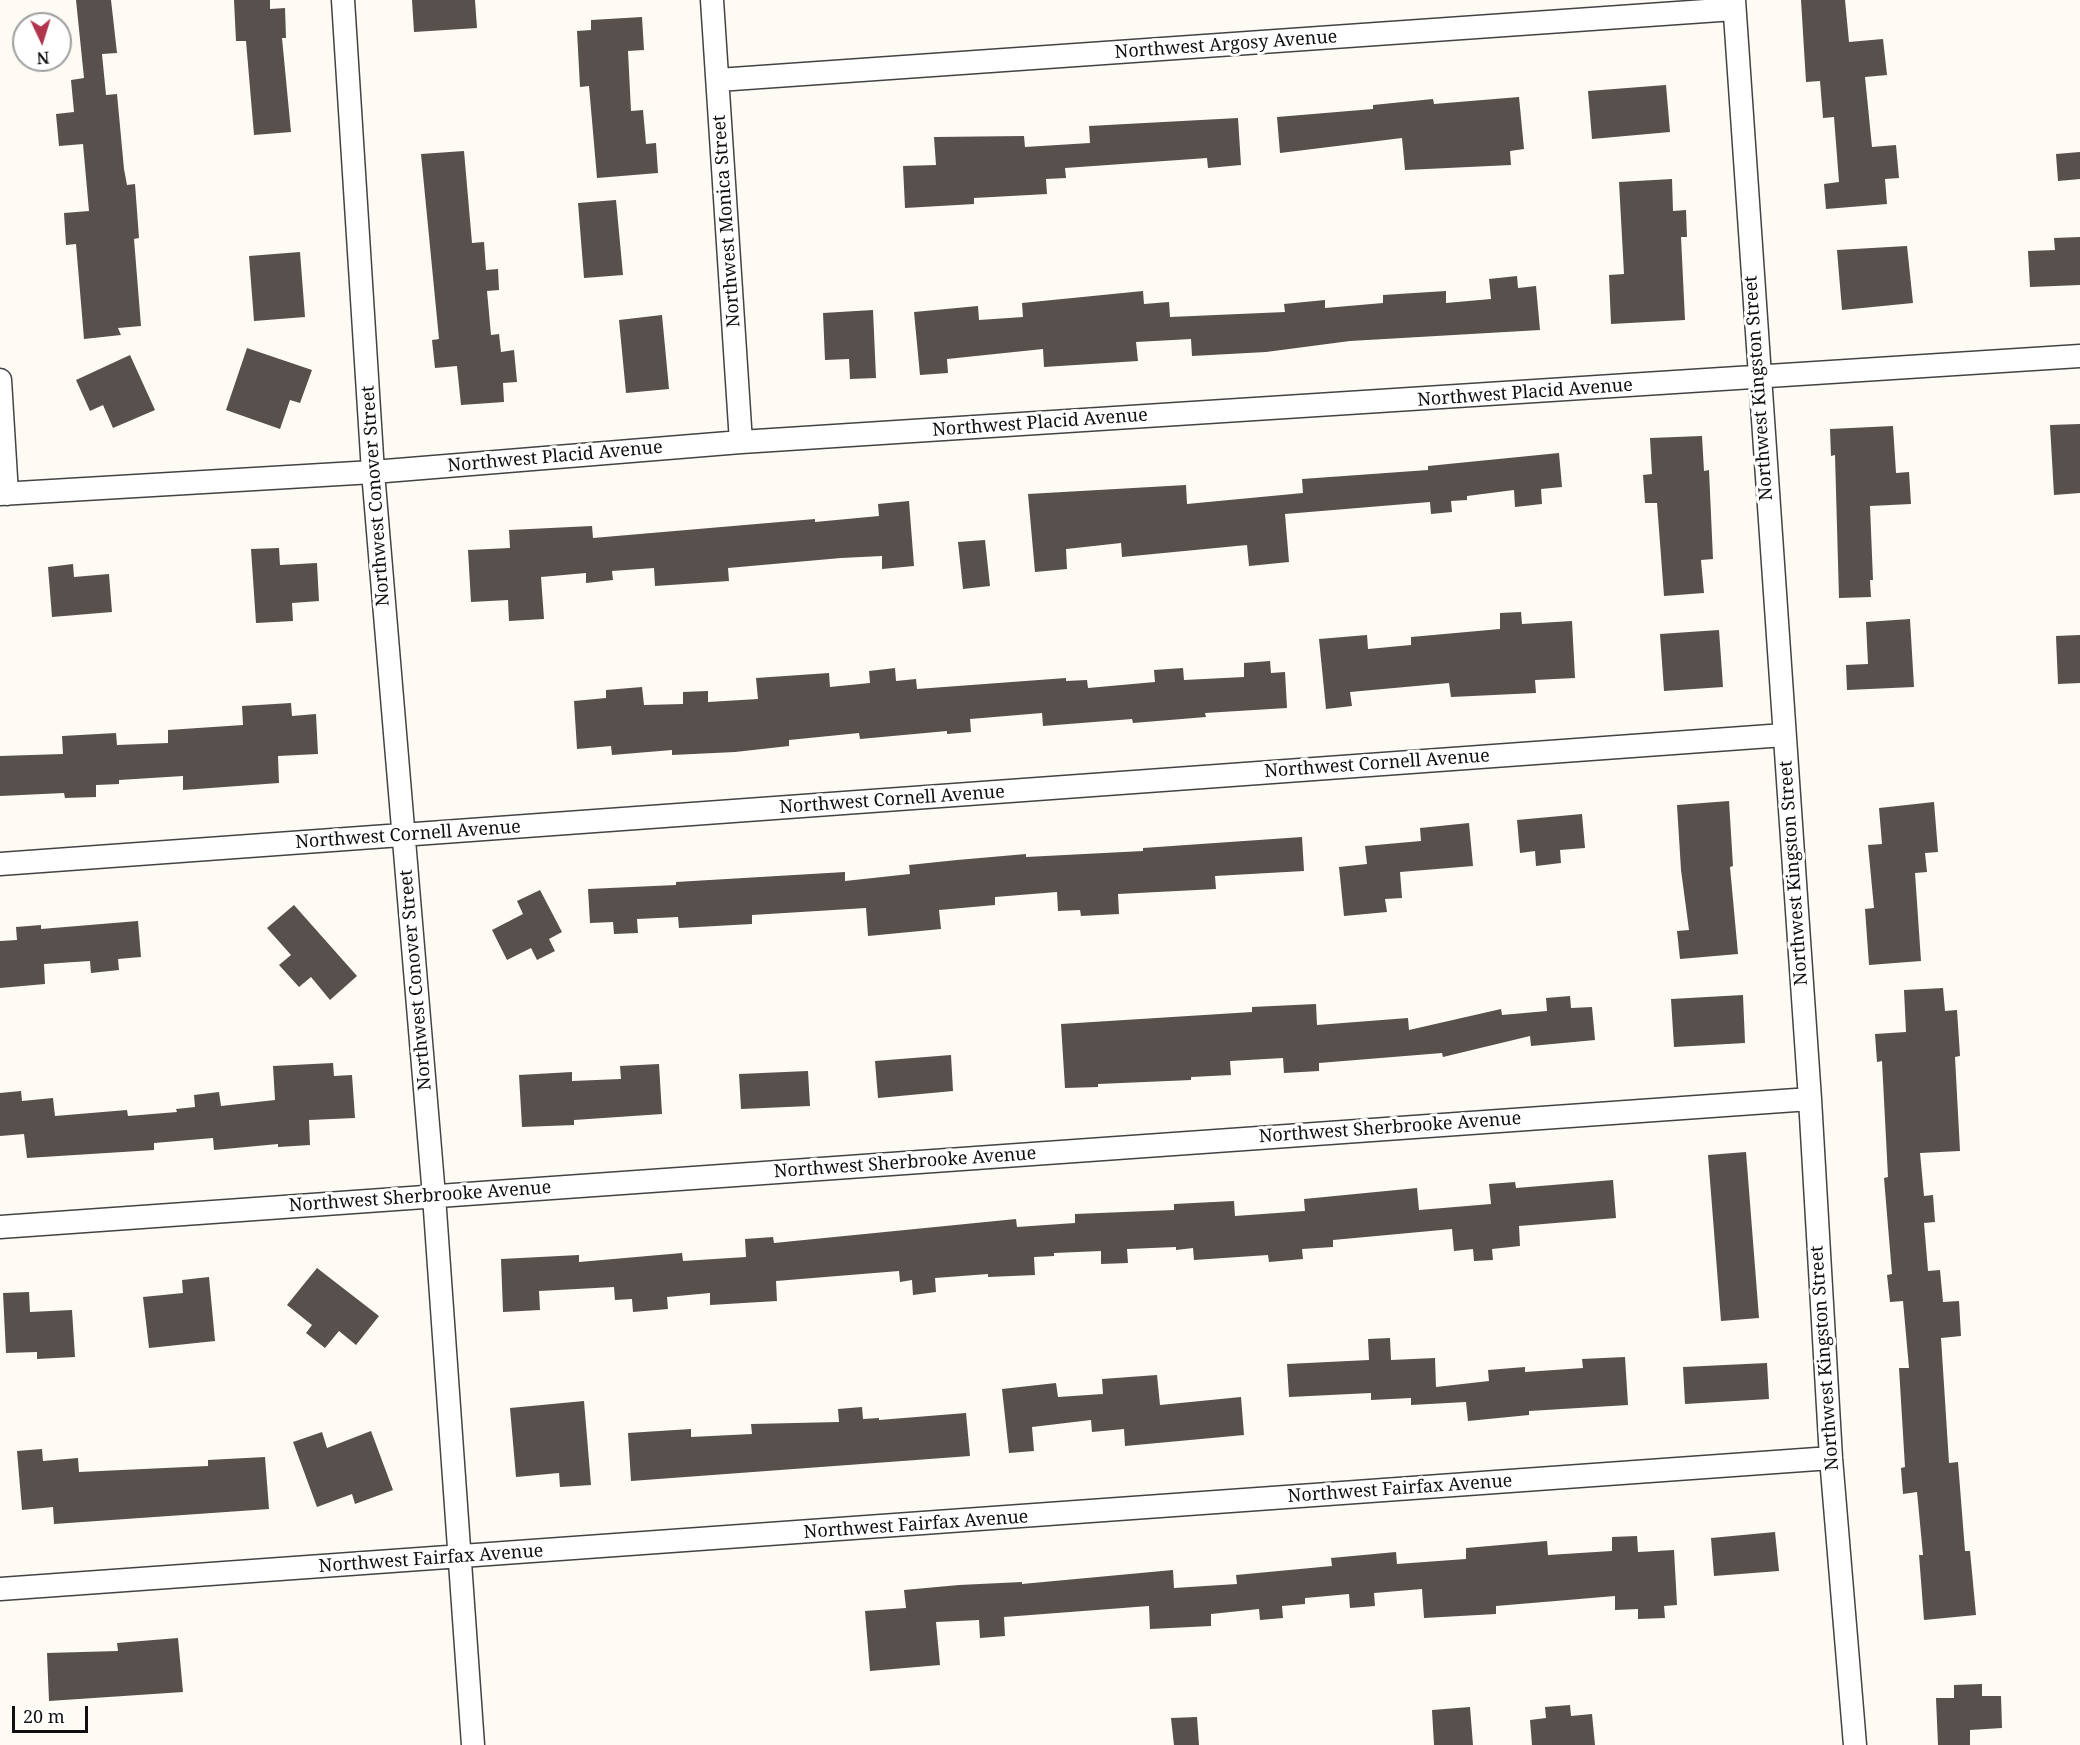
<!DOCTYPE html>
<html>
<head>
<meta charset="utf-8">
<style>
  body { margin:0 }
  #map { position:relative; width:2080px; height:1745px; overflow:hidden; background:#fefaf4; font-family:"Noto Serif",serif }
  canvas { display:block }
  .north { position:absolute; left:12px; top:12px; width:60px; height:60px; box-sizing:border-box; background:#fff; border:2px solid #9f9f9f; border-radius:50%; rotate:176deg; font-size:16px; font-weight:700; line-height:24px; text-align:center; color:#101010 }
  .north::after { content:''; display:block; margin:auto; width:21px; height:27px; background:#b1364d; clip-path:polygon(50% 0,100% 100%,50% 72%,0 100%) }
  .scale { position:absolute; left:12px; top:1706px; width:76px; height:27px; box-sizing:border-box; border:3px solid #101010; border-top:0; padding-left:8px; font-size:18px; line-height:21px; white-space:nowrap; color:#101010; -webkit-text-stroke:4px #fff; paint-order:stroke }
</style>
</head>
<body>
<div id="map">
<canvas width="2080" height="1745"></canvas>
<div class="north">N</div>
<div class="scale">20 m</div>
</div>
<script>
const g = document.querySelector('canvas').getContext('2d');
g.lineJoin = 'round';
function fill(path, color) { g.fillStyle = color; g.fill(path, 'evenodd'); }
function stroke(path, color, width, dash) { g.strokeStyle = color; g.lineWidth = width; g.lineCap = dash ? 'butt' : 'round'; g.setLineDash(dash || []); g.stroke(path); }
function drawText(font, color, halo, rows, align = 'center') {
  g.font = font + ' "Noto Serif",serif'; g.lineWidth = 6; g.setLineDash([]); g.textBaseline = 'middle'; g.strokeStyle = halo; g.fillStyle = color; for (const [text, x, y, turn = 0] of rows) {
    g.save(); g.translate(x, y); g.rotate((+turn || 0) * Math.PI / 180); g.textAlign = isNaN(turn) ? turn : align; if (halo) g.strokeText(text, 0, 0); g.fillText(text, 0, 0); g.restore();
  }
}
fill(new Path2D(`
  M 76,0 L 111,0 L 117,53 L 102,54 L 106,95 L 117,94 L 124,169 L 127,185 L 135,184 L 139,238 L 134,239 L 141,326 L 118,328 L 121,335 L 84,339 L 76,244 L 66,245 L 64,213 L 89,211 L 83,144 L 59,146 L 56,114 L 74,112 L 71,80 L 84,78 Z
  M 234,0 L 270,0 L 270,9 L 285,8 L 286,38 L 282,38 L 291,132 L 254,135 L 246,41 L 236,41 Z
  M 412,0 L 475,0 L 477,28 L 414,32 Z
  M 1801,0 L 1845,0 L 1849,42 L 1883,39 L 1887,75 L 1865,77 L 1872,147 L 1896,145 L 1899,178 L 1885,179 L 1887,204 L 1826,209 L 1824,184 L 1839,182 L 1834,117 L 1823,118 L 1820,81 L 1806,82 Z
  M 642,17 L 644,50 L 628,51 L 631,111 L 643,110 L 646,144 L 656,143 L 658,173 L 597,178 L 589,86 L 580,87 L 577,31 L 591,30 L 591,20 Z
  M 1666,85 L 1670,132 L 1592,139 L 1588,91 Z
  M 1519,97 L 1524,149 L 1510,151 L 1511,165 L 1405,170 L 1402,138 L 1280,153 L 1277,117 L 1373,109 L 1373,105 L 1433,99 L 1434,104 Z
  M 1238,118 L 1241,165 L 1208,168 L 1207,158 L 1065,168 L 1066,178 L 1046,179 L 1047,194 L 974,198 L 974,204 L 905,208 L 903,166 L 936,165 L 934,137 L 1024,136 L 1025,147 L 1090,143 L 1089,126 Z
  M 464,151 L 472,243 L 484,242 L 486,270 L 498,269 L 499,290 L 487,291 L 491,335 L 499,334 L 501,352 L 514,350 L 517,382 L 503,383 L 504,402 L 461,405 L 457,366 L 435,368 L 432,340 L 439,339 L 421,154 Z
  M 2080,152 L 2080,179 L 2058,181 L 2056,154 Z
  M 1672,179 L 1673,211 L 1686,210 L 1687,237 L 1681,237 L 1685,320 L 1611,324 L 1609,275 L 1624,274 L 1619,182 Z
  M 616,200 L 623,275 L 584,278 L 578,203 Z
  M 2080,237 L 2080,285 L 2030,287 L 2028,251 L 2055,250 L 2054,238 Z
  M 1907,246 L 1913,303 L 1842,310 L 1837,250 Z
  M 300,252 L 305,317 L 254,321 L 249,256 Z
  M 1517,276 L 1518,288 L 1536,286 L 1540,330 L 1350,341 L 1266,352 L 1192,356 L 1191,339 L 1136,342 L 1138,361 L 1044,367 L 1043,349 L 947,359 L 948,373 L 920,375 L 914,312 L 978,306 L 979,320 L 1023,317 L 1022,303 L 1143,291 L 1144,304 L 1169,302 L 1170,317 L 1285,312 L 1284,304 L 1325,300 L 1325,308 L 1383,303 L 1383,295 L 1446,291 L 1446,303 L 1491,299 L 1489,279 Z
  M 873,310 L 876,378 L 850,379 L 849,359 L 825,360 L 823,313 Z
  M 662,315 L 669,389 L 626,393 L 619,320 Z
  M 247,348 L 312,370 L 300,403 L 290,400 L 280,429 L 226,410 Z
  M 130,355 L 155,410 L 113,428 L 103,405 L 90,411 L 76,380 Z
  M 2080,424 L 2080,493 L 2054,495 L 2050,425 Z
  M 1893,426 L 1896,473 L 1909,472 L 1911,504 L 1870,506 L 1873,580 L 1870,580 L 1871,597 L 1839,598 L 1835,455 L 1831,456 L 1830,429 Z
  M 1702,436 L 1704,471 L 1709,470 L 1713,559 L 1701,560 L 1704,593 L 1664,596 L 1657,503 L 1645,503 L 1643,475 L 1652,474 L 1650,438 Z
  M 1559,453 L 1562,487 L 1541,489 L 1542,504 L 1515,507 L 1514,490 L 1467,496 L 1467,500 L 1451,501 L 1452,512 L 1431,514 L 1430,502 L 1285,514 L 1289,562 L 1249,566 L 1247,545 L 1122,557 L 1121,543 L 1066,549 L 1067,569 L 1035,572 L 1028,494 L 1186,485 L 1187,504 L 1303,493 L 1302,479 L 1428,470 L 1428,466 Z
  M 909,501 L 914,566 L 882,569 L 882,556 L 841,558 L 728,568 L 729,581 L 655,586 L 654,568 L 612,571 L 613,580 L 586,583 L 586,573 L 541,577 L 544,619 L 509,621 L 508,600 L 471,602 L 468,550 L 510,548 L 509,530 L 592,526 L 593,538 L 815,519 L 815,522 L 879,516 L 878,504 Z
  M 985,540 L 990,586 L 963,589 L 958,542 Z
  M 279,548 L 280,565 L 317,563 L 319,601 L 292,603 L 293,621 L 256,623 L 251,549 Z
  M 73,564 L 74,577 L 109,574 L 112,612 L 52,617 L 48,567 Z
  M 1521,612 L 1522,624 L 1572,621 L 1575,678 L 1535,680 L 1536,693 L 1451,697 L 1449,683 L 1350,692 L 1352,706 L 1326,709 L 1319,639 L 1367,635 L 1368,649 L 1411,645 L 1411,637 L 1500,629 L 1500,613 Z
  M 1910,619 L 1914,687 L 1847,690 L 1846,665 L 1868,664 L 1866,622 Z
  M 1719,630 L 1723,687 L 1664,691 L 1660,634 Z
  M 2080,635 L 2080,683 L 2058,684 L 2056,636 Z
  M 1270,661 L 1271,673 L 1285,672 L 1287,708 L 1205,713 L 1206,717 L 1133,723 L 1132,719 L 1043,726 L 1042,713 L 970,719 L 971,732 L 947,734 L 947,731 L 860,739 L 859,733 L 789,740 L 789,746 L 735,752 L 672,755 L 672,750 L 612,755 L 611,746 L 577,749 L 574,701 L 606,698 L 606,690 L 642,687 L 644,705 L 683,704 L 683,692 L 708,691 L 708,702 L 758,699 L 756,678 L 829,673 L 830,687 L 870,683 L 869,671 L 895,668 L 896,681 L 916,679 L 917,689 L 1066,678 L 1066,681 L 1087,680 L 1088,688 L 1155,682 L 1154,670 L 1183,668 L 1184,680 L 1244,677 L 1244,663 Z
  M 291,703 L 292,716 L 316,714 L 318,754 L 278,756 L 279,783 L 183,790 L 183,776 L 119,780 L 119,784 L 96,785 L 96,797 L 65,798 L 64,793 L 0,796 L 0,756 L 63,754 L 62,736 L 116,733 L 117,745 L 168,743 L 168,730 L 243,725 L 242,706 Z
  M 1729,801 L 1733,866 L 1730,867 L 1738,954 L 1680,959 L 1677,931 L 1689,930 L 1681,870 L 1677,805 Z
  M 1934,802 L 1938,852 L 1925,853 L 1927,872 L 1915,873 L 1921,961 L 1869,965 L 1865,909 L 1874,908 L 1868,845 L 1882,844 L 1879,808 Z
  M 1582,814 L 1585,848 L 1560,850 L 1561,863 L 1536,866 L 1535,851 L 1520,853 L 1517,820 Z
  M 1469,823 L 1473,866 L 1400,872 L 1402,898 L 1385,899 L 1387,912 L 1344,916 L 1339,867 L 1367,864 L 1365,846 L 1421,841 L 1420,828 Z
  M 1302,837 L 1304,871 L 1215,876 L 1216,889 L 1118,894 L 1119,914 L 1081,916 L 1080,910 L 1058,911 L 1057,892 L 995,897 L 995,905 L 939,910 L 941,929 L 868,936 L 866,908 L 752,915 L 752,924 L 679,928 L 678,917 L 637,919 L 638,933 L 614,934 L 613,922 L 590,923 L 588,889 L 676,885 L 676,882 L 845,872 L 845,881 L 910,874 L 909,865 L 957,860 L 1026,854 L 1026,857 L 1143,851 L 1143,848 Z
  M 540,890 L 562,932 L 549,939 L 555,951 L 537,960 L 531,948 L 507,960 L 492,930 L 523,914 L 517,901 Z
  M 294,905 L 357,976 L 330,1000 L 311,977 L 299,987 L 279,965 L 291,955 L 267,928 Z
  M 138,921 L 141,957 L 118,959 L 119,970 L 91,973 L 90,961 L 44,964 L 45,984 L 0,988 L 0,941 L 17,940 L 16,927 L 41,925 L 41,929 Z
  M 1943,988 L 1945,1011 L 1957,1010 L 1960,1056 L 1955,1057 L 1960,1151 L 1920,1153 L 1924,1196 L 1933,1195 L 1935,1222 L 1924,1223 L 1928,1271 L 1940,1270 L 1943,1302 L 1959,1301 L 1961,1336 L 1941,1338 L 1949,1463 L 1958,1462 L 1965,1551 L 1970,1551 L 1976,1615 L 1924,1620 L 1919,1555 L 1923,1555 L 1917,1492 L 1903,1494 L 1901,1468 L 1905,1467 L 1899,1368 L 1909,1368 L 1903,1301 L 1890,1302 L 1887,1275 L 1892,1274 L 1884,1178 L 1888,1177 L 1882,1061 L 1877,1062 L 1875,1034 L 1906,1032 L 1904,990 Z
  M 1743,995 L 1745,1043 L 1674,1047 L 1671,999 Z
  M 1570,996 L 1571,1008 L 1592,1007 L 1595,1040 L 1531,1046 L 1530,1036 L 1443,1057 L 1442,1053 L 1319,1063 L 1319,1071 L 1284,1073 L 1283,1058 L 1230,1061 L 1231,1075 L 1191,1077 L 1191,1080 L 1098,1084 L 1098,1087 L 1065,1088 L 1061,1024 L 1252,1012 L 1252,1007 L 1316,1004 L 1317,1025 L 1408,1018 L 1409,1030 L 1501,1009 L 1502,1015 L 1547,1011 L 1546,998 Z
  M 951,1055 L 953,1091 L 878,1098 L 875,1061 Z
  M 333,1063 L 334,1076 L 352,1075 L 355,1118 L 309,1120 L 310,1145 L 278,1147 L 278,1144 L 214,1150 L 213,1138 L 154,1143 L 154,1150 L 27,1158 L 24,1134 L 0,1136 L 0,1093 L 21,1091 L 22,1101 L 53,1098 L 55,1116 L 127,1110 L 128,1116 L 177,1112 L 176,1109 L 195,1107 L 194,1095 L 219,1092 L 221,1106 L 275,1100 L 273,1066 Z
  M 659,1064 L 662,1114 L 574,1120 L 574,1125 L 522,1127 L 519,1075 L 572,1072 L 572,1081 L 621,1079 L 620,1066 Z
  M 808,1071 L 810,1106 L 741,1109 L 739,1074 Z
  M 1746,1152 L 1759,1318 L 1721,1321 L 1708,1155 Z
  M 1613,1180 L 1616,1218 L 1519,1226 L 1520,1246 L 1492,1249 L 1493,1260 L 1474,1261 L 1473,1249 L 1454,1251 L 1452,1229 L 1333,1240 L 1333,1247 L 1302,1249 L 1303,1259 L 1269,1262 L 1268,1255 L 1194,1260 L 1193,1248 L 1176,1250 L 1176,1247 L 1127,1249 L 1128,1263 L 1101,1264 L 1101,1251 L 1054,1253 L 1054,1256 L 1034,1257 L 1035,1275 L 988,1277 L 988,1274 L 935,1278 L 936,1292 L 913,1295 L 912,1280 L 900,1282 L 899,1271 L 776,1281 L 777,1301 L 710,1305 L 710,1293 L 667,1297 L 668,1309 L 633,1312 L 632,1299 L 615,1300 L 614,1287 L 539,1291 L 540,1310 L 503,1312 L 501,1259 L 579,1255 L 579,1262 L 682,1253 L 683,1261 L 746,1257 L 745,1239 L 773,1237 L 774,1243 L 1016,1219 L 1017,1227 L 1075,1223 L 1075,1214 L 1174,1210 L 1174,1204 L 1234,1201 L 1235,1216 L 1305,1211 L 1304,1199 L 1417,1188 L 1419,1210 L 1491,1204 L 1489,1184 L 1515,1182 L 1516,1188 Z
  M 317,1268 L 379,1316 L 356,1345 L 339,1331 L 325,1348 L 306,1333 L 312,1325 L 287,1305 Z
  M 209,1277 L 215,1341 L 149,1348 L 143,1297 L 183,1293 L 182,1280 Z
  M 29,1292 L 30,1312 L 72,1310 L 75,1357 L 37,1359 L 37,1352 L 6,1353 L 3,1293 Z
  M 1390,1338 L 1391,1360 L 1435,1358 L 1436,1387 L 1489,1381 L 1488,1370 L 1525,1367 L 1525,1372 L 1583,1368 L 1582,1359 L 1625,1357 L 1628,1405 L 1529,1411 L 1529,1415 L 1468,1421 L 1466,1402 L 1411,1405 L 1411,1398 L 1371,1400 L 1371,1393 L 1289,1397 L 1287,1364 L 1369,1360 L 1368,1339 Z
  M 1767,1363 L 1769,1399 L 1685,1404 L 1683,1367 Z
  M 1157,1375 L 1160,1405 L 1241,1397 L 1244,1435 L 1125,1446 L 1124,1429 L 1092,1432 L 1091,1420 L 1032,1427 L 1034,1451 L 1009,1453 L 1002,1389 L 1056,1383 L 1058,1397 L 1103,1394 L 1102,1379 Z
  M 584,1401 L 591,1485 L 560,1487 L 559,1473 L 516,1477 L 510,1408 Z
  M 862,1407 L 863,1419 L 879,1418 L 879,1420 L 966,1413 L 970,1456 L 631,1481 L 628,1433 L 691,1429 L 691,1437 L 752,1434 L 751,1424 L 839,1422 L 838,1409 Z
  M 371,1431 L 393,1490 L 355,1504 L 352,1494 L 317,1507 L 293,1442 L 322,1432 L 327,1448 Z
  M 42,1449 L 43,1461 L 78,1458 L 79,1472 L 208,1466 L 208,1460 L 265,1457 L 269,1509 L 54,1524 L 53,1507 L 22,1510 L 17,1451 Z
  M 1775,1532 L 1779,1571 L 1714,1576 L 1711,1538 Z
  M 1637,1536 L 1638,1552 L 1674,1550 L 1677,1605 L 1664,1606 L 1665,1618 L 1638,1619 L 1638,1609 L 1615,1610 L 1615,1596 L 1496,1606 L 1496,1614 L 1424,1618 L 1422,1589 L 1374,1593 L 1375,1606 L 1350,1608 L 1349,1594 L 1305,1598 L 1305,1604 L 1282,1606 L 1283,1618 L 1260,1620 L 1259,1609 L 1211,1614 L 1211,1626 L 1150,1629 L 1149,1606 L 1004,1617 L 1005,1636 L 980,1638 L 979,1620 L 936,1622 L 940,1665 L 870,1671 L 865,1611 L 906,1608 L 904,1590 L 959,1585 L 1022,1582 L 1022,1584 L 1173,1570 L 1174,1588 L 1237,1584 L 1236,1575 L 1332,1566 L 1331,1558 L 1396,1552 L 1397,1564 L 1466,1559 L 1466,1548 L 1547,1541 L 1548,1555 L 1612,1551 L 1612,1537 Z
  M 178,1638 L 183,1692 L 49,1701 L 47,1653 L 118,1651 L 117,1643 Z
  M 1982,1684 L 1982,1696 L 2001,1696 L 2002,1728 L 1970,1730 L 1970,1745 L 1938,1745 L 1936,1698 L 1954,1698 L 1954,1685 Z
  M 1570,1705 L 1571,1716 L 1592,1714 L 1595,1745 L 1532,1745 L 1530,1720 L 1546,1718 L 1545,1707 Z
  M 1470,1707 L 1473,1745 L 1434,1745 L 1432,1710 Z
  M 1197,1717 L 1199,1745 L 1174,1745 L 1171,1718 Z`), '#57504d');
const minor = new Path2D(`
  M 343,0 L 373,472 L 434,1196 L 473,1745
  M 712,0 L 741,442
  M 1734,0 L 1810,1099 L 1831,1458 L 1855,1745
  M 718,80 L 1734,9
  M 0,380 L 7,494
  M 0,494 L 373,472 L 741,442 L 2080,356
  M 0,864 L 1784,735
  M 0,1227 L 1810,1099
  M 0,1589 L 1831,1458`);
stroke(minor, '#434343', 25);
stroke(minor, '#fff', 22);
drawText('18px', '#101010', '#fff', [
  ["Northwest Argosy Avenue",1226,45,-4],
  ["Northwest Monica Street",727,221,-94],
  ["Northwest Kingston Street",1759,388,-94],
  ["Northwest Placid Avenue",1525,393,-4],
  ["Northwest Placid Avenue",1040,423,-4],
  ["Northwest Placid Avenue",555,457,-5],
  ["Northwest Conover Street",376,496,-94],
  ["Northwest Cornell Avenue",1377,764,-4],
  ["Northwest Cornell Avenue",892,800,-4],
  ["Northwest Cornell Avenue",408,835,-4],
  ["Northwest Kingston Street",1794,873,-94],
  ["Northwest Conover Street",416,980,-95],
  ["Northwest Sherbrooke Avenue",1390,1128,-4],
  ["Northwest Sherbrooke Avenue",905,1163,-4],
  ["Northwest Sherbrooke Avenue",420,1197,-4],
  ["Northwest Kingston Street",1825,1358,-94],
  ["Northwest Fairfax Avenue",1400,1489,-4],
  ["Northwest Fairfax Avenue",916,1525,-4],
  ["Northwest Fairfax Avenue",431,1559,-4]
]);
</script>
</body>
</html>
